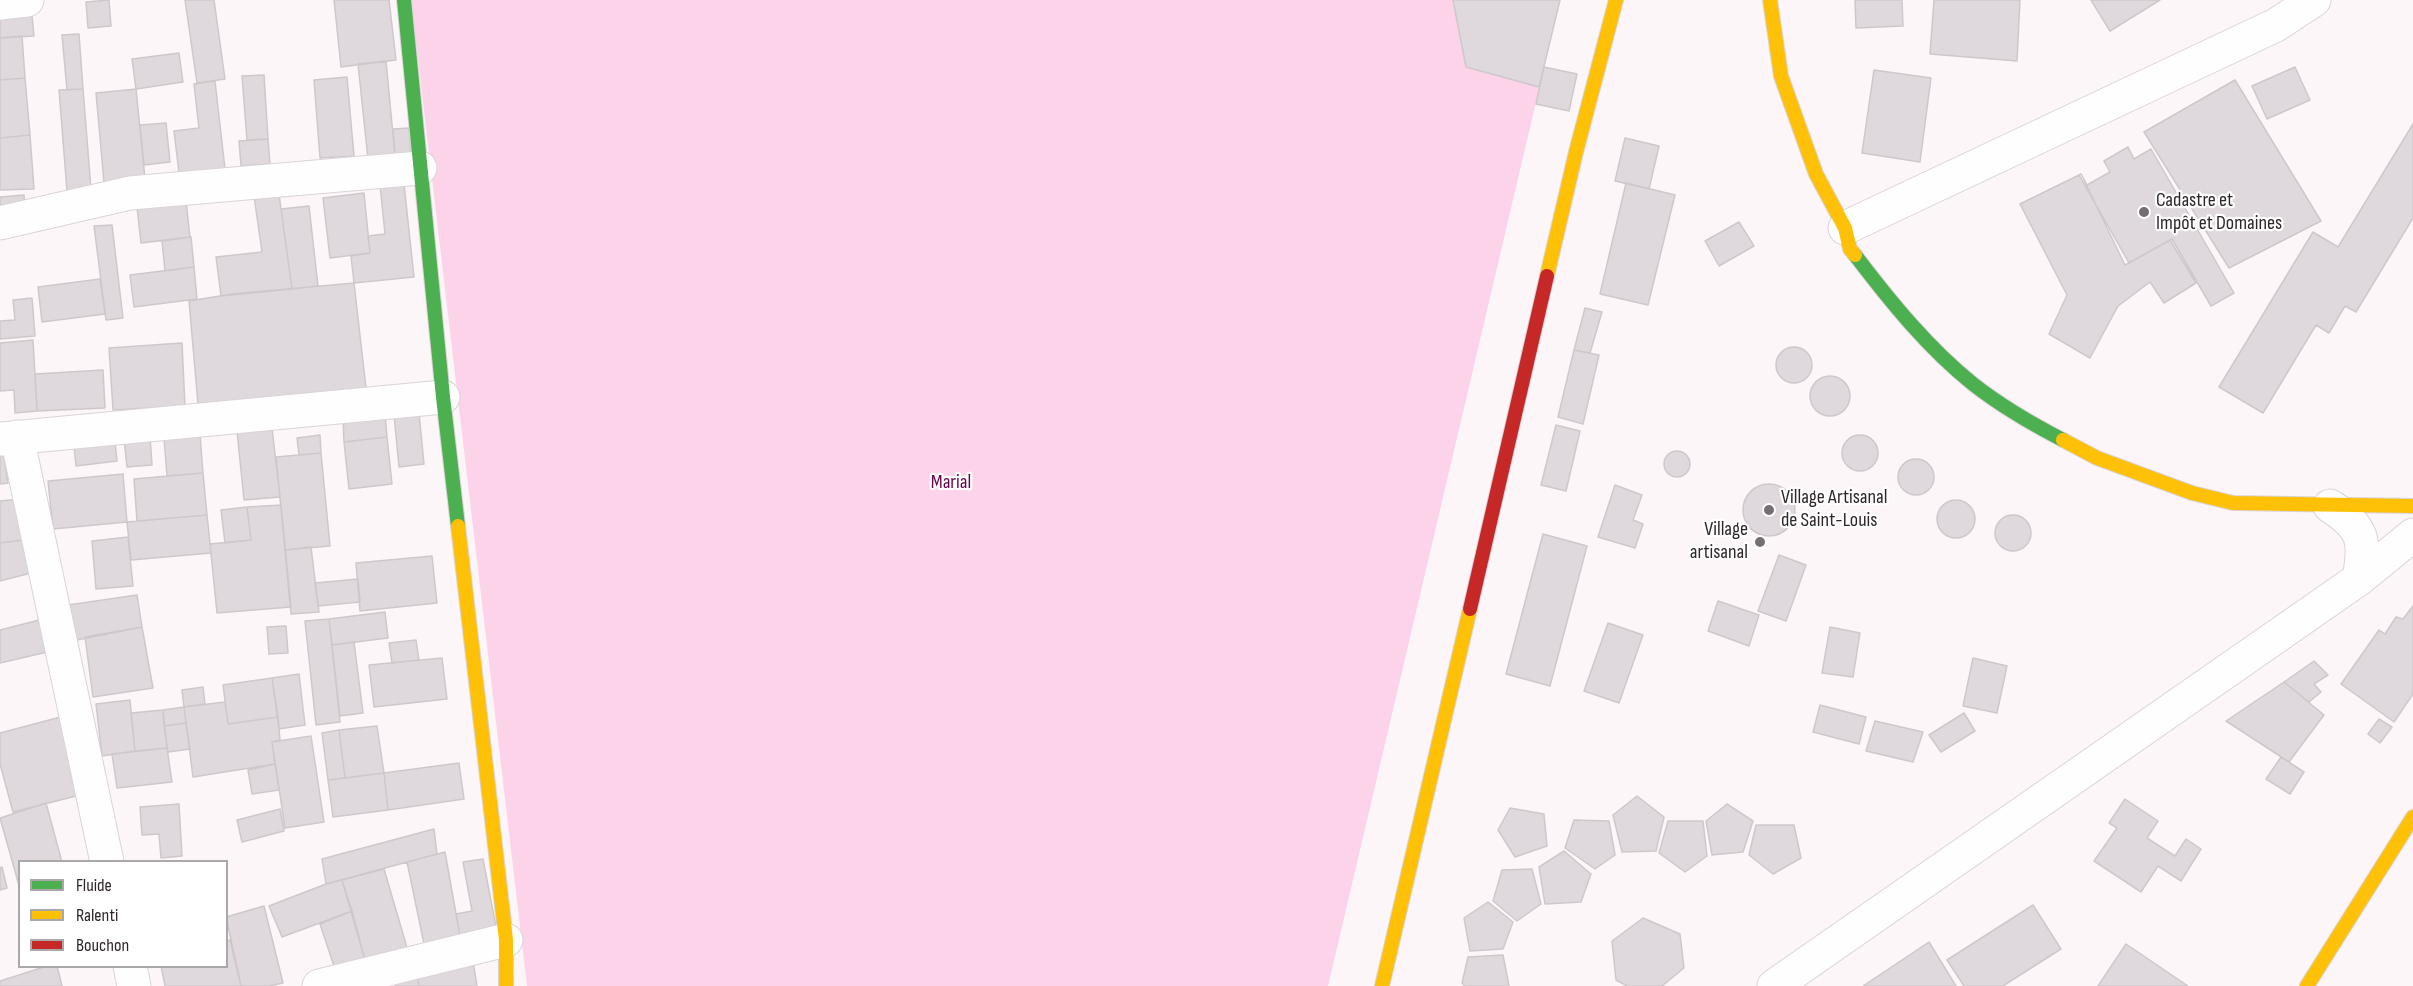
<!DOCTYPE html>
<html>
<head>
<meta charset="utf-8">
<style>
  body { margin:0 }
  #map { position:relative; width:2413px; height:986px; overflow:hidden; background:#fcf6f9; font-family:"Sofia Sans Condensed",sans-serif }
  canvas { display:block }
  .legend { position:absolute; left:18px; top:860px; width:210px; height:108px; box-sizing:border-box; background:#fff; border:2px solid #aba8aa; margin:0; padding:8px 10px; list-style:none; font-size:18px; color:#2e252a }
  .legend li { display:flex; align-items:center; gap:12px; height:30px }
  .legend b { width:30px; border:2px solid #aba8aa }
</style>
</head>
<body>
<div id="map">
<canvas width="2413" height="986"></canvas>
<ul class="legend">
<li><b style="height:8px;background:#4caf50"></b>Fluide</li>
<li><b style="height:8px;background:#ffc107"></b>Ralenti</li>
<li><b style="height:8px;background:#c62828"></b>Bouchon</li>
</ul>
</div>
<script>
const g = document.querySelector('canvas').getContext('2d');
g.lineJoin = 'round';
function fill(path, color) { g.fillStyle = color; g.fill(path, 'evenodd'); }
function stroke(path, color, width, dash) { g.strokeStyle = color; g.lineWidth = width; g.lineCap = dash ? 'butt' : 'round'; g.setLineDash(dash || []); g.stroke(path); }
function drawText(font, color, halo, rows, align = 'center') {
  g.font = font + ' "Sofia Sans Condensed",sans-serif'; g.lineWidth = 4.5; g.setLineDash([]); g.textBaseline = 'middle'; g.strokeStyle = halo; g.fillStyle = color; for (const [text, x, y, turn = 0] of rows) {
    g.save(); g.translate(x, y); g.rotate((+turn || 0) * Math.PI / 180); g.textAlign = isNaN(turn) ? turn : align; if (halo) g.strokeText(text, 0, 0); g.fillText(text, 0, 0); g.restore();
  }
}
fill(new Path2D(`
  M 411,0 L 1560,0 L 1328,986 L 527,986 Z`), '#fcd3e9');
const building = new Path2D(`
  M 109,0 L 111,26 L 88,28 L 86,2 Z
  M 185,0 L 214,0 L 225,79 L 197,83 Z
  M 334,0 L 389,0 L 396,60 L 341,67 Z
  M 1453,0 L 1560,0 L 1539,87 L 1466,67 Z
  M 1855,0 L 1902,0 L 1903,26 L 1856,28 Z
  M 1934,0 L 2020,0 L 2017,61 L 1930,54 Z
  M 2091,0 L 2160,0 L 2110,31 Z
  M 31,5 L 34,36 L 0,38 L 0,8 Z
  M 79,34 L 83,89 L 67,90 L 62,35 Z
  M 22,36 L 25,78 L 0,80 L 0,38 Z
  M 179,53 L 183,82 L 136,89 L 132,59 Z
  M 386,61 L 395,156 L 368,159 L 358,64 Z
  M 1544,67 L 1577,74 L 1569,111 L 1536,104 Z
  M 2295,67 L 2310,100 L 2267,119 L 2252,86 Z
  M 1874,70 L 1931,78 L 1920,162 L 1862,153 Z
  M 264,75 L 268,139 L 247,140 L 242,76 Z
  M 347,77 L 354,156 L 320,158 L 314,80 Z
  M 25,78 L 30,135 L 0,138 L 0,80 Z
  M 2235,80 L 2321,221 L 2229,268 L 2144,132 Z
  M 215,81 L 225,169 L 179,173 L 174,131 L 199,128 L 194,84 Z
  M 83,89 L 91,189 L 67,191 L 59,90 Z
  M 136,89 L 145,179 L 104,182 L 96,93 Z
  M 166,123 L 170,162 L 144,165 L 140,125 Z
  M 2413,124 L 2413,218 L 2356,312 L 2345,306 L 2329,333 L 2316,325 L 2263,413 L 2219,387 L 2313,232 L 2338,247 Z
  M 409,128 L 411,154 L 395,156 L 393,129 Z
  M 30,135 L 34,189 L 0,190 L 0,138 Z
  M 1625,138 L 1659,146 L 1649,189 L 1615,181 Z
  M 268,139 L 270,164 L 241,166 L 239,141 Z
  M 2128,147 L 2134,159 L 2151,149 L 2234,293 L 2211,306 L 2172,239 L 2129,263 L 2079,175 L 2081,174 L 2087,185 L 2110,172 L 2104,161 Z
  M 2081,174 L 2125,265 L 2170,240 L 2196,283 L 2164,303 L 2150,282 L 2118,306 L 2090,358 L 2049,334 L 2067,295 L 2020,204 Z
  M 1626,183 L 1675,195 L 1648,305 L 1600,294 Z
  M 404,184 L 414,277 L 354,283 L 351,256 L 370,253 L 368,236 L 385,234 L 380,185 Z
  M 364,193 L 370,253 L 330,258 L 323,198 Z
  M 279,194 L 292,289 L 221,296 L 216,257 L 262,252 L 254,196 Z
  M 24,195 L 25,210 L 0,211 L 0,197 Z
  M 186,201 L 190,237 L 141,243 L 137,207 Z
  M 309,206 L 318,286 L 292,289 L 281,209 Z
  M 1739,222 L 1754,246 L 1719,266 L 1705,241 Z
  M 112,225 L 123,318 L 106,320 L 94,226 Z
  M 191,237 L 194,267 L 165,271 L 162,241 Z
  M 194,267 L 197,299 L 134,307 L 130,275 Z
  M 100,279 L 105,314 L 42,322 L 38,287 Z
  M 354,283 L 366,388 L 198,404 L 189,301 L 232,294 Z
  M 32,298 L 35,336 L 0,339 L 0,321 L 15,320 L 13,300 Z
  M 1585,308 L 1602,312 L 1590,353 L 1574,350 Z
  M 33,340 L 37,411 L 15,413 L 14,390 L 0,391 L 0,343 Z
  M 182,343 L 185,406 L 113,410 L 109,348 Z
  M1776 365a18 18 0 1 1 36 0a18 18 0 1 1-36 0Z
  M 1574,350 L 1599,355 L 1583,424 L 1558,417 Z
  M 103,370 L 105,408 L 37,411 L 35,374 Z
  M1810 396a20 20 0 1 1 40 0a20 20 0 1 1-40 0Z
  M 419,413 L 424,464 L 399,467 L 394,415 Z
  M 385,414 L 387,437 L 344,442 L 343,419 Z
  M 1556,425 L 1580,431 L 1566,491 L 1541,485 Z
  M 272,428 L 280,497 L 244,500 L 237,431 Z
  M1842 453a18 18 0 1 1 36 0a18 18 0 1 1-36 0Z
  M 200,435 L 203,473 L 167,476 L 164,438 Z
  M 320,435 L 321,453 L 299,455 L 297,438 Z
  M 150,436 L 152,465 L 127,467 L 124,439 Z
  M 387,437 L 392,484 L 349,489 L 344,442 Z
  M 115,442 L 117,461 L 76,466 L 74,447 Z
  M 3,450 L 8,483 L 0,484 L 0,451 Z
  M1664 464a13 13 0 1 1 26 0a13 13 0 1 1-26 0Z
  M 321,453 L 330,546 L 285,550 L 276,457 Z
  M1898 477a18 18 0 1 1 36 0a18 18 0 1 1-36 0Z
  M 203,473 L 207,515 L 137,521 L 134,479 Z
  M 123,474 L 127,522 L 53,529 L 48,481 Z
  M1743 510a26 26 0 1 1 52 0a26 26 0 1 1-52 0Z
  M 1615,485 L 1642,495 L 1633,520 L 1643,524 L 1635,548 L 1598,537 Z
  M 21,499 L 31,539 L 0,543 L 0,501 Z
  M1937 519a19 19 0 1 1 38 0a19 19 0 1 1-38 0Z
  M 281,505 L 291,607 L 217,613 L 210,544 L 251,540 L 247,507 Z
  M 247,507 L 251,540 L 225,543 L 221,510 Z
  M1995 533a18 18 0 1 1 36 0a18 18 0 1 1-36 0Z
  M 207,515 L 211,553 L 131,560 L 127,522 Z
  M 1543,534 L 1587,546 L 1550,686 L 1506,674 Z
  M 128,537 L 133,586 L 96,589 L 92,541 Z
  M 31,539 L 39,571 L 0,581 L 0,543 Z
  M 311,547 L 319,612 L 291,614 L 285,550 Z
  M 1779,555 L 1806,565 L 1786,621 L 1758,611 Z
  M 432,556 L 437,603 L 360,611 L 356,563 Z
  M 358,579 L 360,602 L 318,606 L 315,583 Z
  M 137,595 L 142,627 L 72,641 L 68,605 Z
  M 1718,601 L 1759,615 L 1749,646 L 1708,631 Z
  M 2413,606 L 2413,694 L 2394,722 L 2341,684 L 2379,630 L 2385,634 L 2396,617 L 2403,619 Z
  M 385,612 L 388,638 L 332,645 L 329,619 Z
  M 47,618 L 56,650 L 0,663 L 0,630 Z
  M 329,619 L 340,722 L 316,725 L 305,621 Z
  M 1608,623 L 1643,635 L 1619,703 L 1584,691 Z
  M 286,626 L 288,653 L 269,654 L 267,627 Z
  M 142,627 L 153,688 L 93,697 L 85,637 Z
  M 1830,627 L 1860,633 L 1853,677 L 1822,673 Z
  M 416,640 L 419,660 L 392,663 L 389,643 Z
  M 354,642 L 363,713 L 340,716 L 332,645 Z
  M 442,658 L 447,699 L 374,707 L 369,665 Z
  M 1973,658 L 2007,666 L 1997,713 L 1963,706 Z
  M 2314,661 L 2328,675 L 2314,684 L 2321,692 L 2309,702 L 2284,682 Z
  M 299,674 L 305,725 L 279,729 L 272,678 Z
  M 272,678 L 278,717 L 228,724 L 223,685 Z
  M 2284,682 L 2324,715 L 2289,762 L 2226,721 Z
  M 203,687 L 205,704 L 184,707 L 182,690 Z
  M 130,700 L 135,751 L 102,756 L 96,704 Z
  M 225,702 L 228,724 L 278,717 L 280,740 L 272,742 L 275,764 L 193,777 L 184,707 Z
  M 1820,705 L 1866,717 L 1859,744 L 1813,732 Z
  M 184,707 L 186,723 L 164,726 L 163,710 Z
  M 163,710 L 167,748 L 135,751 L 131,713 Z
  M 1964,713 L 1975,731 L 1941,752 L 1929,735 Z
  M 68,715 L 88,793 L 13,812 L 0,764 L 0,733 Z
  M 2379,719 L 2392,727 L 2380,743 L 2368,734 Z
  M 1875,721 L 1923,732 L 1913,762 L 1866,751 Z
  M 186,723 L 190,749 L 168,752 L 164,726 Z
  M 377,726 L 384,773 L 345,778 L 339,730 Z
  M 339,730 L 345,778 L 328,780 L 322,733 Z
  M 311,736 L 324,822 L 285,828 L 272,742 Z
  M 167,748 L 172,782 L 117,788 L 112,754 Z
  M 2281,757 L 2304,772 L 2290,794 L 2266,779 Z
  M 459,763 L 464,799 L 388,810 L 384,773 Z
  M 275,764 L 279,790 L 252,794 L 248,770 Z
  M 384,773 L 388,810 L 333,817 L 328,780 Z
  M 1637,796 L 1664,817 L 1656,851 L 1622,852 L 1613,815 Z
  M 2125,799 L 2158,821 L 2147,838 L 2175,856 L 2186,839 L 2201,849 L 2181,881 L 2158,866 L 2141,892 L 2094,861 L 2117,828 L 2109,823 Z
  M 46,803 L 62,862 L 20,862 L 20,889 L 0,818 Z
  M 179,804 L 182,856 L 161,858 L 159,834 L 142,835 L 140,807 Z
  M 1727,804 L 1753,821 L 1743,852 L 1712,855 L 1706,821 Z
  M 1510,808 L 1544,814 L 1547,846 L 1515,857 L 1498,830 Z
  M 280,809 L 284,831 L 242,842 L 237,820 Z
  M 1574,820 L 1609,821 L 1615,855 L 1595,869 L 1565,848 Z
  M 1668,821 L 1703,821 L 1707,856 L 1685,872 L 1659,853 Z
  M 1756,825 L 1794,825 L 1801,858 L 1773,874 L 1749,855 Z
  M 434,829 L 437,854 L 326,884 L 322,859 Z
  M 1564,851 L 1591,874 L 1581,902 L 1545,904 L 1539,867 Z
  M 445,852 L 460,936 L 424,944 L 407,862 Z
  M 483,859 L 496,927 L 460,936 L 456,914 L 472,911 L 463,862 Z
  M 2,867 L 7,888 L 0,890 L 0,868 Z
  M 384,869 L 408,951 L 365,960 L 342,880 Z
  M 1532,869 L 1541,904 L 1517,921 L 1493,901 L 1502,870 Z
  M 342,880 L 352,911 L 282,937 L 269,906 L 326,884 Z
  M 1488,902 L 1513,922 L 1503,949 L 1470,951 L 1464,918 Z
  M 2033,905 L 2061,949 L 2003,986 L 1964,986 L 1947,960 Z
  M 264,906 L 283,983 L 269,986 L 241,986 L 226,917 Z
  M 352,911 L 365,960 L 335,969 L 320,924 Z
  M 1643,918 L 1680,934 L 1684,968 L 1662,986 L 1627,986 L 1616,980 L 1612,941 Z
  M 230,940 L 241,986 L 165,986 L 161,966 L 226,966 L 226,941 Z
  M 1929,942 L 1956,986 L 1863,986 Z
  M 2126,944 L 2188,986 L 2098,986 Z
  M 1503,955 L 1509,986 L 1465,986 L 1462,983 L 1468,957 Z
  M 473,961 L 477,986 L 419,986 L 417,972 Z
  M 47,966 L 57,966 L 62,986 L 0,986 L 0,981 Z
  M 417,972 L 419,986 L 395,986 L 394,977 Z`);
fill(building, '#dfd8dc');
stroke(building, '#cfc8cb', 1.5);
const street = new Path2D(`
  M 0,3 L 27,0
  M 0,223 L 130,193 L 420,168
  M 1845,228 L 2276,25 L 2314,0
  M 17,437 L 107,862
  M 0,439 L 443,397
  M 2330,506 C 2364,528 2366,541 2359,579
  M 130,966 L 134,986
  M 319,986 L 506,940
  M 1774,986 L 2359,579 L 2413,535`);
const fast = new Path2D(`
  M 404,0 L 443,397 L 458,526
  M 1855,255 C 1890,301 1928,348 1973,384 C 2001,406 2032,424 2063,440`);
const slow = new Path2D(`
  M 1770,0 L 1781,76 L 1816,174 L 1845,228 L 1850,249 L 1855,255
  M 1547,276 L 1576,152 L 1616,0
  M 2063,440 L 2097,458 L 2192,493 L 2233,503 L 2413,506
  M 458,526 L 506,940 L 506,986
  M 1382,986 L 1470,609
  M 2307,986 L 2413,817`);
const jam = new Path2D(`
  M 1470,609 L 1547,276`);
stroke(street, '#dad3d7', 35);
stroke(fast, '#dad3d7', 16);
stroke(slow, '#dad3d7', 16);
stroke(jam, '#dad3d7', 16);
stroke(street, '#fffefe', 33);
stroke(fast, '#4caf50', 14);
stroke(slow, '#ffc107', 14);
stroke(jam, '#c62828', 14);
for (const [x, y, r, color] of [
  [2144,212,6,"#766e72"],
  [1769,510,6,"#766e72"],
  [1760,542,6,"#766e72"]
]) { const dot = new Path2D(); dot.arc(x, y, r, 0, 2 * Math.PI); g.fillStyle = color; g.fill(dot); stroke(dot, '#fff', 2); }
drawText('20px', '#2e252a', '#fff', [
  ["Cadastre et",2156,201],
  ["Impôt et Domaines",2156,224],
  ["Village Artisanal",1781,498],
  ["de Saint-Louis",1781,521],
  ["Village",1748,530,"right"],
  ["artisanal",1748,553,"right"]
], 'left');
drawText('20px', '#6b014b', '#fff', [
  ["Marial",951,483]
]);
</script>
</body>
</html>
